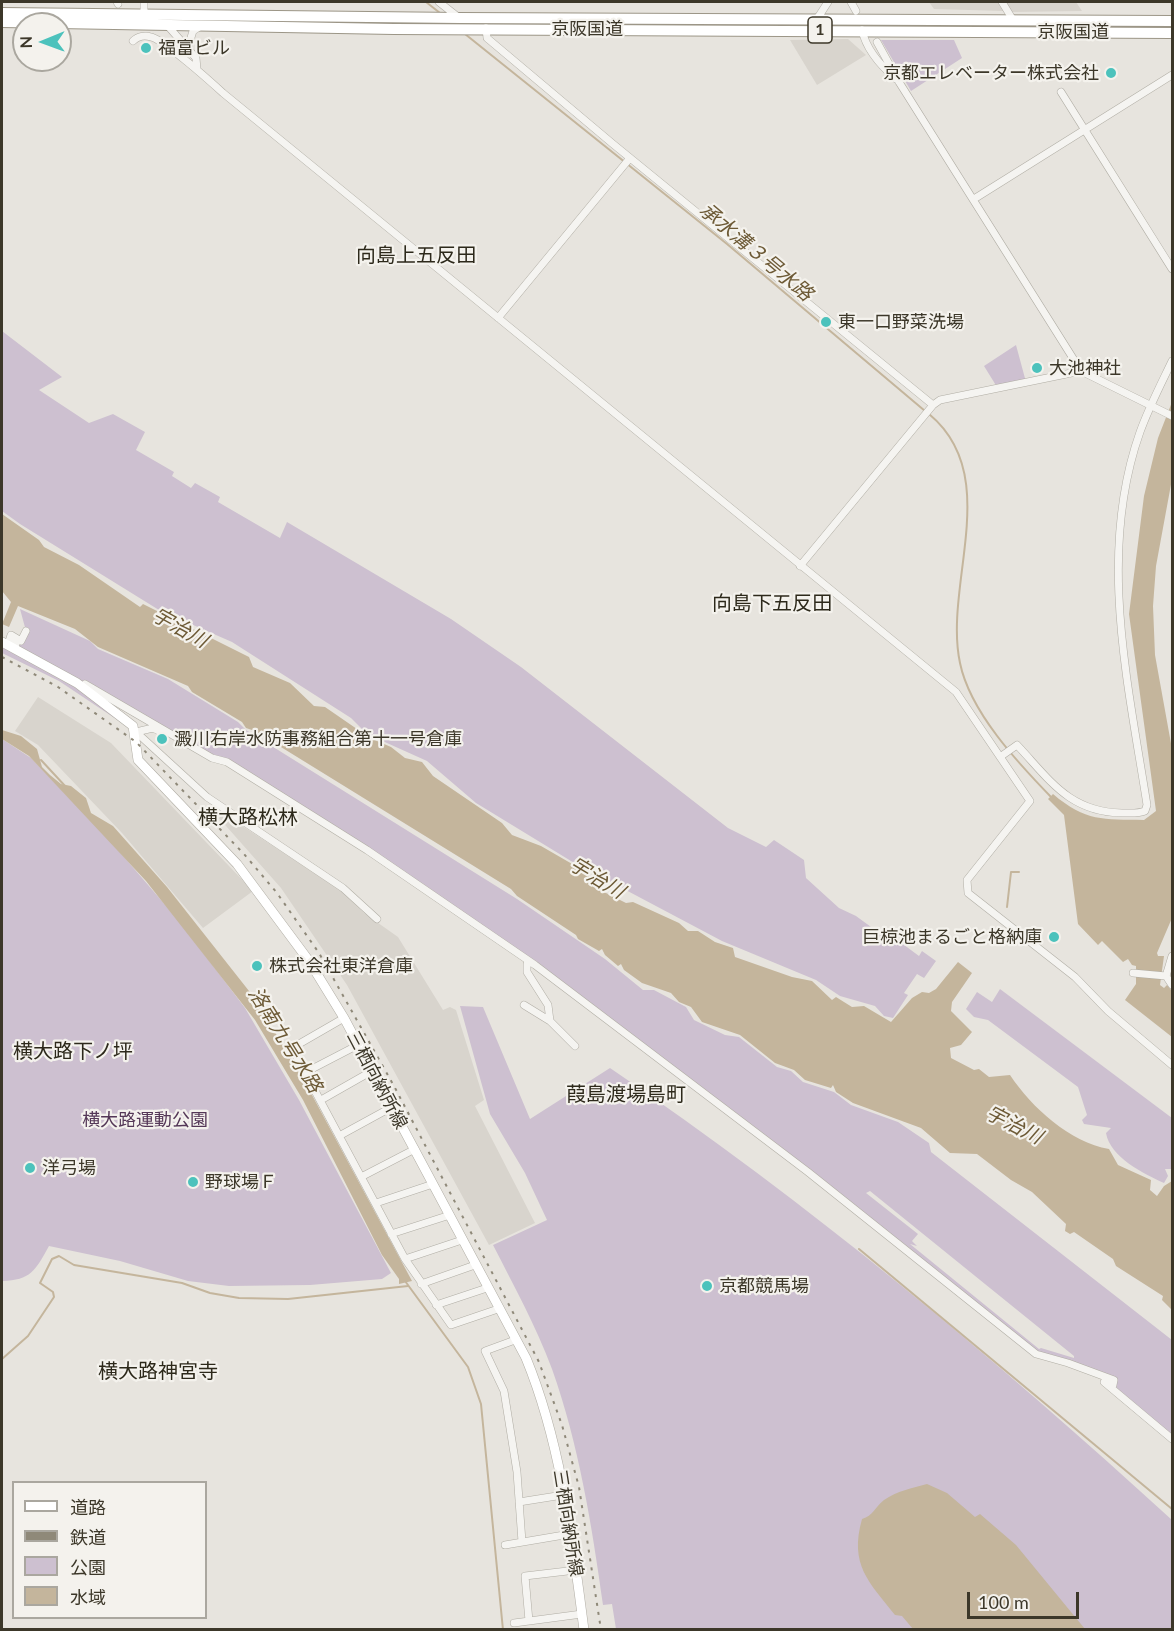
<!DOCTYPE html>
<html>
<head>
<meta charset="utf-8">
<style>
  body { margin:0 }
  #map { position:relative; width:1174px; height:1631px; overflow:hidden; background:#e7e4de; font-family:Lato,"Noto Sans JP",sans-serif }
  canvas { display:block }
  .frame { position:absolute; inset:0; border:3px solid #3c3729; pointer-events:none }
  .legend { position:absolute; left:12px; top:1481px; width:195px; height:138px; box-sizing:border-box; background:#f4f2ed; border:2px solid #aaa79f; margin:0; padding:8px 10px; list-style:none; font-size:18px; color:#3c3729 }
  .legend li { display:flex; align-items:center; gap:12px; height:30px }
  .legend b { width:30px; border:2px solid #aaa79f }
  .north { position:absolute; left:12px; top:12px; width:60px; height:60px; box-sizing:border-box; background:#f4f2ed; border:2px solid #aaa79f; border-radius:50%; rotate:269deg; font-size:16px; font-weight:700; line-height:24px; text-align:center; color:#3c3729 }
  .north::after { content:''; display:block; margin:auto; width:21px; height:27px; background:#4cc2bc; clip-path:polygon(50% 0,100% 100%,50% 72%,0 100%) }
  .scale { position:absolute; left:967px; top:1592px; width:112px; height:27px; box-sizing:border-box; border:3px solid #3c3729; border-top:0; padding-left:8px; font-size:18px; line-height:21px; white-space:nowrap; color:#3c3729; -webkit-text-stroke:4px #f4f2ed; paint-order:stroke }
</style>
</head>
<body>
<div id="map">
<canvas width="1174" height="1631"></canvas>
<div class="frame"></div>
<ul class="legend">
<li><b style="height:8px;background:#fff"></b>道路</li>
<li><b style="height:8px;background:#8f8979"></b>鉄道</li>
<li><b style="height:16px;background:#cdc0d0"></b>公園</li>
<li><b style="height:16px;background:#c4b59c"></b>水域</li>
</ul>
<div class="north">N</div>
<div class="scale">100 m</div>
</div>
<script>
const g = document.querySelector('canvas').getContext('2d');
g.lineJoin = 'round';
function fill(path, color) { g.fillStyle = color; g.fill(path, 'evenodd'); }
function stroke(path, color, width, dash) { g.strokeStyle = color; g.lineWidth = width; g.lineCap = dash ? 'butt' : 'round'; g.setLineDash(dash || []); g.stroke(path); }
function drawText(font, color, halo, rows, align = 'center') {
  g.font = font + ' Lato,"Noto Sans JP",sans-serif'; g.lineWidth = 4.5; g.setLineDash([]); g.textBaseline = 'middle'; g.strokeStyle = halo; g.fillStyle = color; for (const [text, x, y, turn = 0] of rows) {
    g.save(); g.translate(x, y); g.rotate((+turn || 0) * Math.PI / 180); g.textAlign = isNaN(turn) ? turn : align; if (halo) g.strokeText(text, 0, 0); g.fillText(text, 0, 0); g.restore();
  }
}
fill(new Path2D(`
  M 929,2 L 998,2 L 1004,11 L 934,9 Z
  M 1005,2 L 1076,2 L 1082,11 L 1011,12 Z
  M 848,39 L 866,55 L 817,85 L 790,40 Z
  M 38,697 L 111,743 L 253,891 L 203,928 L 122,833 L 38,745 L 15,731 Z
  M 224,814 L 340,890 L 364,913 L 398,937 L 443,1010 L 450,1007 L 456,1010 L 484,1100 L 475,1106 L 535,1223 L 489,1245 L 347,985 L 281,888 L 219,818 Z`), '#d8d4cd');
fill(new Path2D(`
  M 881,40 L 954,40 L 962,58 L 911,91 Z
  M 2,331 L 62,377 L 39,390 L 89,423 L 113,414 L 145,432 L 136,450 L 174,472 L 172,476 L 191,488 L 195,483 L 220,497 L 218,502 L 280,538 L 287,522 L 451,619 L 521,667 L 728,828 L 766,847 L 774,840 L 804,860 L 806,878 L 839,908 L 856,916 L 882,935 L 892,936 L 919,956 L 922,951 L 936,961 L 924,978 L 917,974 L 904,993 L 908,995 L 893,1018 L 884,1016 L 875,1006 L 840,996 L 816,980 L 722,941 L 571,861 L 476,803 L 427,761 L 367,734 L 351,718 L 232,642 L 159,610 L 20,524 L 2,511 Z
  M 1016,345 L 1026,382 L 997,387 L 984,366 Z
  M 20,609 L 90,641 L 98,649 L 168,679 L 238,722 L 246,730 L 517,899 L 605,959 L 643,990 L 654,990 L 686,1007 L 694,1020 L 725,1035 L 739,1037 L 777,1067 L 791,1071 L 803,1082 L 834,1092 L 851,1105 L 898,1122 L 929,1143 L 931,1152 L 1172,1340 L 1172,1439 L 1104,1382 L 1114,1381 L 1036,1354 L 713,1098 L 432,894 L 227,762 L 212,758 L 9,641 L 21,641 L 26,631 ZM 870,1191 L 1074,1356 L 1074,1358 L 1041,1348 L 1039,1349 L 910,1244 L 917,1246 L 912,1241 L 918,1234 L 866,1193 Z
  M 2,646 L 80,688 L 128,727 L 59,681 L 2,653 Z
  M 2,739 L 31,758 L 106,836 L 179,921 L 245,1008 L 299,1100 L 391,1273 L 382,1279 L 310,1285 L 229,1286 L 188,1281 L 120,1261 L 49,1246 C 35,1271 31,1280 2,1281 Z
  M 1000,989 L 1172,1118 L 1172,1169 L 1165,1169 L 1168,1176 L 1164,1183 C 1144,1174 1110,1157 1106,1133 L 1111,1128 L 1084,1124 L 1082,1120 L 1087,1115 L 1078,1087 L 988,1020 L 974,1017 L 966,1009 L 977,992 L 992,1002 Z
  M 460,1006 L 483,1007 L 530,1119 L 610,1068 C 809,1203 995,1358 1172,1520 L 1172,1629 L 616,1629 L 612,1604 L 603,1605 C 592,1526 579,1445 552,1369 C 536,1326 514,1286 493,1245 L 547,1220 L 525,1173 L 490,1114 Z`), '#cdc0d0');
fill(new Path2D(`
  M 1172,402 L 1172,479 L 1156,566 L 1153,606 L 1155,655 L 1172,749 L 1172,918 L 1157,953 L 1158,956 L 1164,956 L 1160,985 L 1164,988 L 1167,985 L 1172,991 L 1172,1037 L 1125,1000 L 1136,984 L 1136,966 L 1132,965 L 1128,959 L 1123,962 L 1102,941 L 1098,945 L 1078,924 L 1064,815 L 1048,799 L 1053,794 C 1086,822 1103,819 1144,820 L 1156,811 L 1129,614 L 1144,496 L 1158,438 Z
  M 2,514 L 39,540 L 44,547 L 79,565 L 140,607 L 143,604 L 249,657 L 253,667 L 290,683 L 314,706 L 325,707 L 370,738 L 391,747 L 405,758 L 422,762 L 433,776 L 502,823 L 512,835 L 541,846 L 586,872 L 600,890 L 626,903 L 633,902 L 679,923 L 688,931 L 698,931 L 715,942 L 733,948 L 735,957 L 792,977 L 812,981 L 832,1000 L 836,997 L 852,1007 L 864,1006 L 891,1022 L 912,998 L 922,992 L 929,993 L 936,989 L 958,962 L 972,973 L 952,1002 L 951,1011 L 972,1032 L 961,1045 L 950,1048 L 951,1058 L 974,1070 L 979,1069 L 989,1077 L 1010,1075 C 1032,1108 1070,1142 1109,1149 L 1118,1165 L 1151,1180 L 1150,1190 L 1157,1196 L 1164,1186 L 1172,1181 L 1172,1310 L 1162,1300 L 1163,1296 L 1116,1266 L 1113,1259 L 1074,1232 L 1070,1234 L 1065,1231 L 1066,1224 L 1032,1192 L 1011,1180 L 977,1154 L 950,1153 L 921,1128 L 853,1103 L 836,1092 L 833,1085 L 831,1088 L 805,1080 L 794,1070 L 775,1063 L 740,1035 L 702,1022 L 691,1007 L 679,1002 L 671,993 L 642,983 L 624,970 L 621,964 L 618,966 L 605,955 L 602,949 L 599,951 L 578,939 L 576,935 L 517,896 L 511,889 L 255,731 L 246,728 L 242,722 L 192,692 L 188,686 L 98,647 L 75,629 L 18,606 L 9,627 L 2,624 L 11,602 L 2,591 Z
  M 2,730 L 21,736 L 37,749 L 42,767 L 50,775 L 61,784 L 71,786 L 86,798 L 91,813 L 113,826 L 167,887 L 249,991 L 298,1069 L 412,1281 L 399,1284 L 399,1279 L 382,1255 L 303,1100 L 255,1020 L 146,881 L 29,756 L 2,739 Z
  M 927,1484 L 947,1493 L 975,1517 L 980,1514 L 1016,1545 L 1085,1629 L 913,1629 L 902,1616 L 895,1615 C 869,1582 849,1565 862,1519 C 873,1516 875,1507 884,1500 C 897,1491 912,1488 927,1484 Z`), '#c4b59c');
stroke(new Path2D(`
  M 426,2 L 440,13
  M 465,34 L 727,244 L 925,411
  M 929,414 C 1004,476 943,584 960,663 C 970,712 1018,763 1052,798
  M 41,760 L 66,787
  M 1007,907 L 1011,872 L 1019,872
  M 859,1249 L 1172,1509
  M 405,1281 L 468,1367 L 481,1404 L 503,1630
  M 2,1359 L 28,1336 L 54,1297 L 53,1292 L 40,1283 L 52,1259 L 59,1256 L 74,1265 L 182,1283 L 210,1293 L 239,1298 L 288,1299 L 408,1286`), '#c4b59c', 2);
const minor = new Path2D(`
  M 117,2 L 118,4
  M 144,2 L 144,14
  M 439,2 L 458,17
  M 851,2 L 856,11
  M 1002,2 L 1013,20
  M 817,19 L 828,2
  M 167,25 L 196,58 L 197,69
  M 486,28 L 487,38 L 613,144 L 933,405
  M 862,30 C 866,49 882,67 896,79
  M 133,41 C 138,36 145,35 151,37 C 163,39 212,83 223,93 L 956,692 L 1030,801 L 967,880 L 968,893 L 1075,977 L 1108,1011 L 1172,1065
  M 877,42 L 899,82 L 1081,371
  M 188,47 L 193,31 L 199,27
  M 1061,92 L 1172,269
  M 974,199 L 1172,75
  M 498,318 L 630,158
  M 800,566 L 933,405 L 940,400 L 1081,371 L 1172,416
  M 16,644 L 9,641 L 11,635 L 21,641 L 26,631
  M 85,684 L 212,758 L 227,762 L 367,850 L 535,965 L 808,1172 L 1036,1354 L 1068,1363 L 1114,1380 L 1113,1385 L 1104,1382 L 1172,1439
  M 136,732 L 153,728 L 159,731
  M 136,732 L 207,797 L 343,888 L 377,919
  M 1000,757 L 1017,745 C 1050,780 1069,812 1122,813 C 1130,813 1138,814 1145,811 L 1147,805 C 1128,683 1097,553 1140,432 C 1149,407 1161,384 1172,361
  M 1172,956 L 1166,976 L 1172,985
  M 527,964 L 527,972 L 548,1005 L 550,1021 L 575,1046
  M 1133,973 L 1166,976
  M 524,1005 L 550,1021
  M 344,1018 L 292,1048 L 405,1259 L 451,1325 L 498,1309
  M 306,1072 L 358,1045
  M 321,1100 L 372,1071
  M 339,1136 L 392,1107
  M 361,1177 L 415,1149
  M 376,1203 L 433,1184
  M 391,1234 L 450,1215
  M 405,1259 L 462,1240
  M 421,1284 L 475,1265
  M 436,1305 L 487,1288
  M 515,1340 L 485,1351 L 504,1391 L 517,1472 L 522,1542
  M 519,1502 L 563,1495
  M 505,1545 L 570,1534
  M 529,1621 L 525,1576 L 576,1570
  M 514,1623 L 582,1614`);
const secondary = new Path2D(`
  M 2,642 L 77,683 L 133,726 L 138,760 L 237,864 L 309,961 L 344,1018 L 526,1358 C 561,1443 572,1538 584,1630`);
const trunk = new Path2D(`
  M 2,13 L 460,18 L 1172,21
  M 2,22 L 394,29 L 1172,33`);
stroke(minor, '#b0ada4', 8);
stroke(secondary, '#b0ada4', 10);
stroke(trunk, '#9c9687', 12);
stroke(minor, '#f5f4f1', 7);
stroke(secondary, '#fff', 9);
stroke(trunk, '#fff', 10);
stroke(new Path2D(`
  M 2,657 L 58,687 L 136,742 L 244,854 L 277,893 L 319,953 L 394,1086 L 539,1362 L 562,1425 L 579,1487 L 601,1630`), '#8f8979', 2, [3, 6]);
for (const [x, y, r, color] of [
  [146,48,6,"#4cc2bc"],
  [1111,73,6,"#4cc2bc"],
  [826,322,6,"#4cc2bc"],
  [1037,368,6,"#4cc2bc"],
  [162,739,6,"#4cc2bc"],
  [1054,937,6,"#4cc2bc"],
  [257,966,6,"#4cc2bc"],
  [30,1168,6,"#4cc2bc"],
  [193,1182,6,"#4cc2bc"],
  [707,1286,6,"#4cc2bc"]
]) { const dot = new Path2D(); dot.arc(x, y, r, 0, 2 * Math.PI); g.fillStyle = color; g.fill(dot); stroke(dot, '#f4f2ed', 2); }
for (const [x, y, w] of [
  [820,30,24]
]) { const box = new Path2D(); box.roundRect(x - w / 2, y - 13, w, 26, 4.5); g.fillStyle = '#f4f2ed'; g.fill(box); stroke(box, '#3c3729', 1.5); }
drawText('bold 16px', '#3c3729', null, [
  ["1",820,30]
]);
drawText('18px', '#3c3729', '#f4f2ed', [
  ["京阪国道",587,29],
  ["京阪国道",1073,32],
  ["三栖向納所線",377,1080,62],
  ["三栖向納所線",568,1523,81]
]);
drawText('18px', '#3c3729', '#f4f2ed', [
  ["福富ビル",158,48],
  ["京都エレベーター株式会社",1099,73,"right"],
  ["東一口野菜洗場",838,322],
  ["大池神社",1049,368],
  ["澱川右岸水防事務組合第十一号倉庫",174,739],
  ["巨椋池まるごと格納庫",1042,937,"right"],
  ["株式会社東洋倉庫",269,966],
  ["洋弓場",42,1168],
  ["野球場Ｆ",205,1182],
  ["京都競馬場",719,1286]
], 'left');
drawText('18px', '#543757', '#f4f2ed', [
  ["横大路運動公園",145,1120]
]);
drawText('italic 20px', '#6d5a36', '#f4f2ed', [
  ["承水溝３号水路",756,252,40],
  ["宇治川",180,628,29],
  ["宇治川",597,878,31],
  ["洛南九号水路",285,1040,58],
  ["宇治川",1014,1125,27]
]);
drawText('20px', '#2d291b', '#f4f2ed', [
  ["向島上五反田",416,256],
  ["向島下五反田",772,604],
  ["横大路松林",248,818],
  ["横大路下ノ坪",73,1052],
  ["葭島渡場島町",626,1095],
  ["横大路神宮寺",158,1372]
]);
</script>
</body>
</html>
